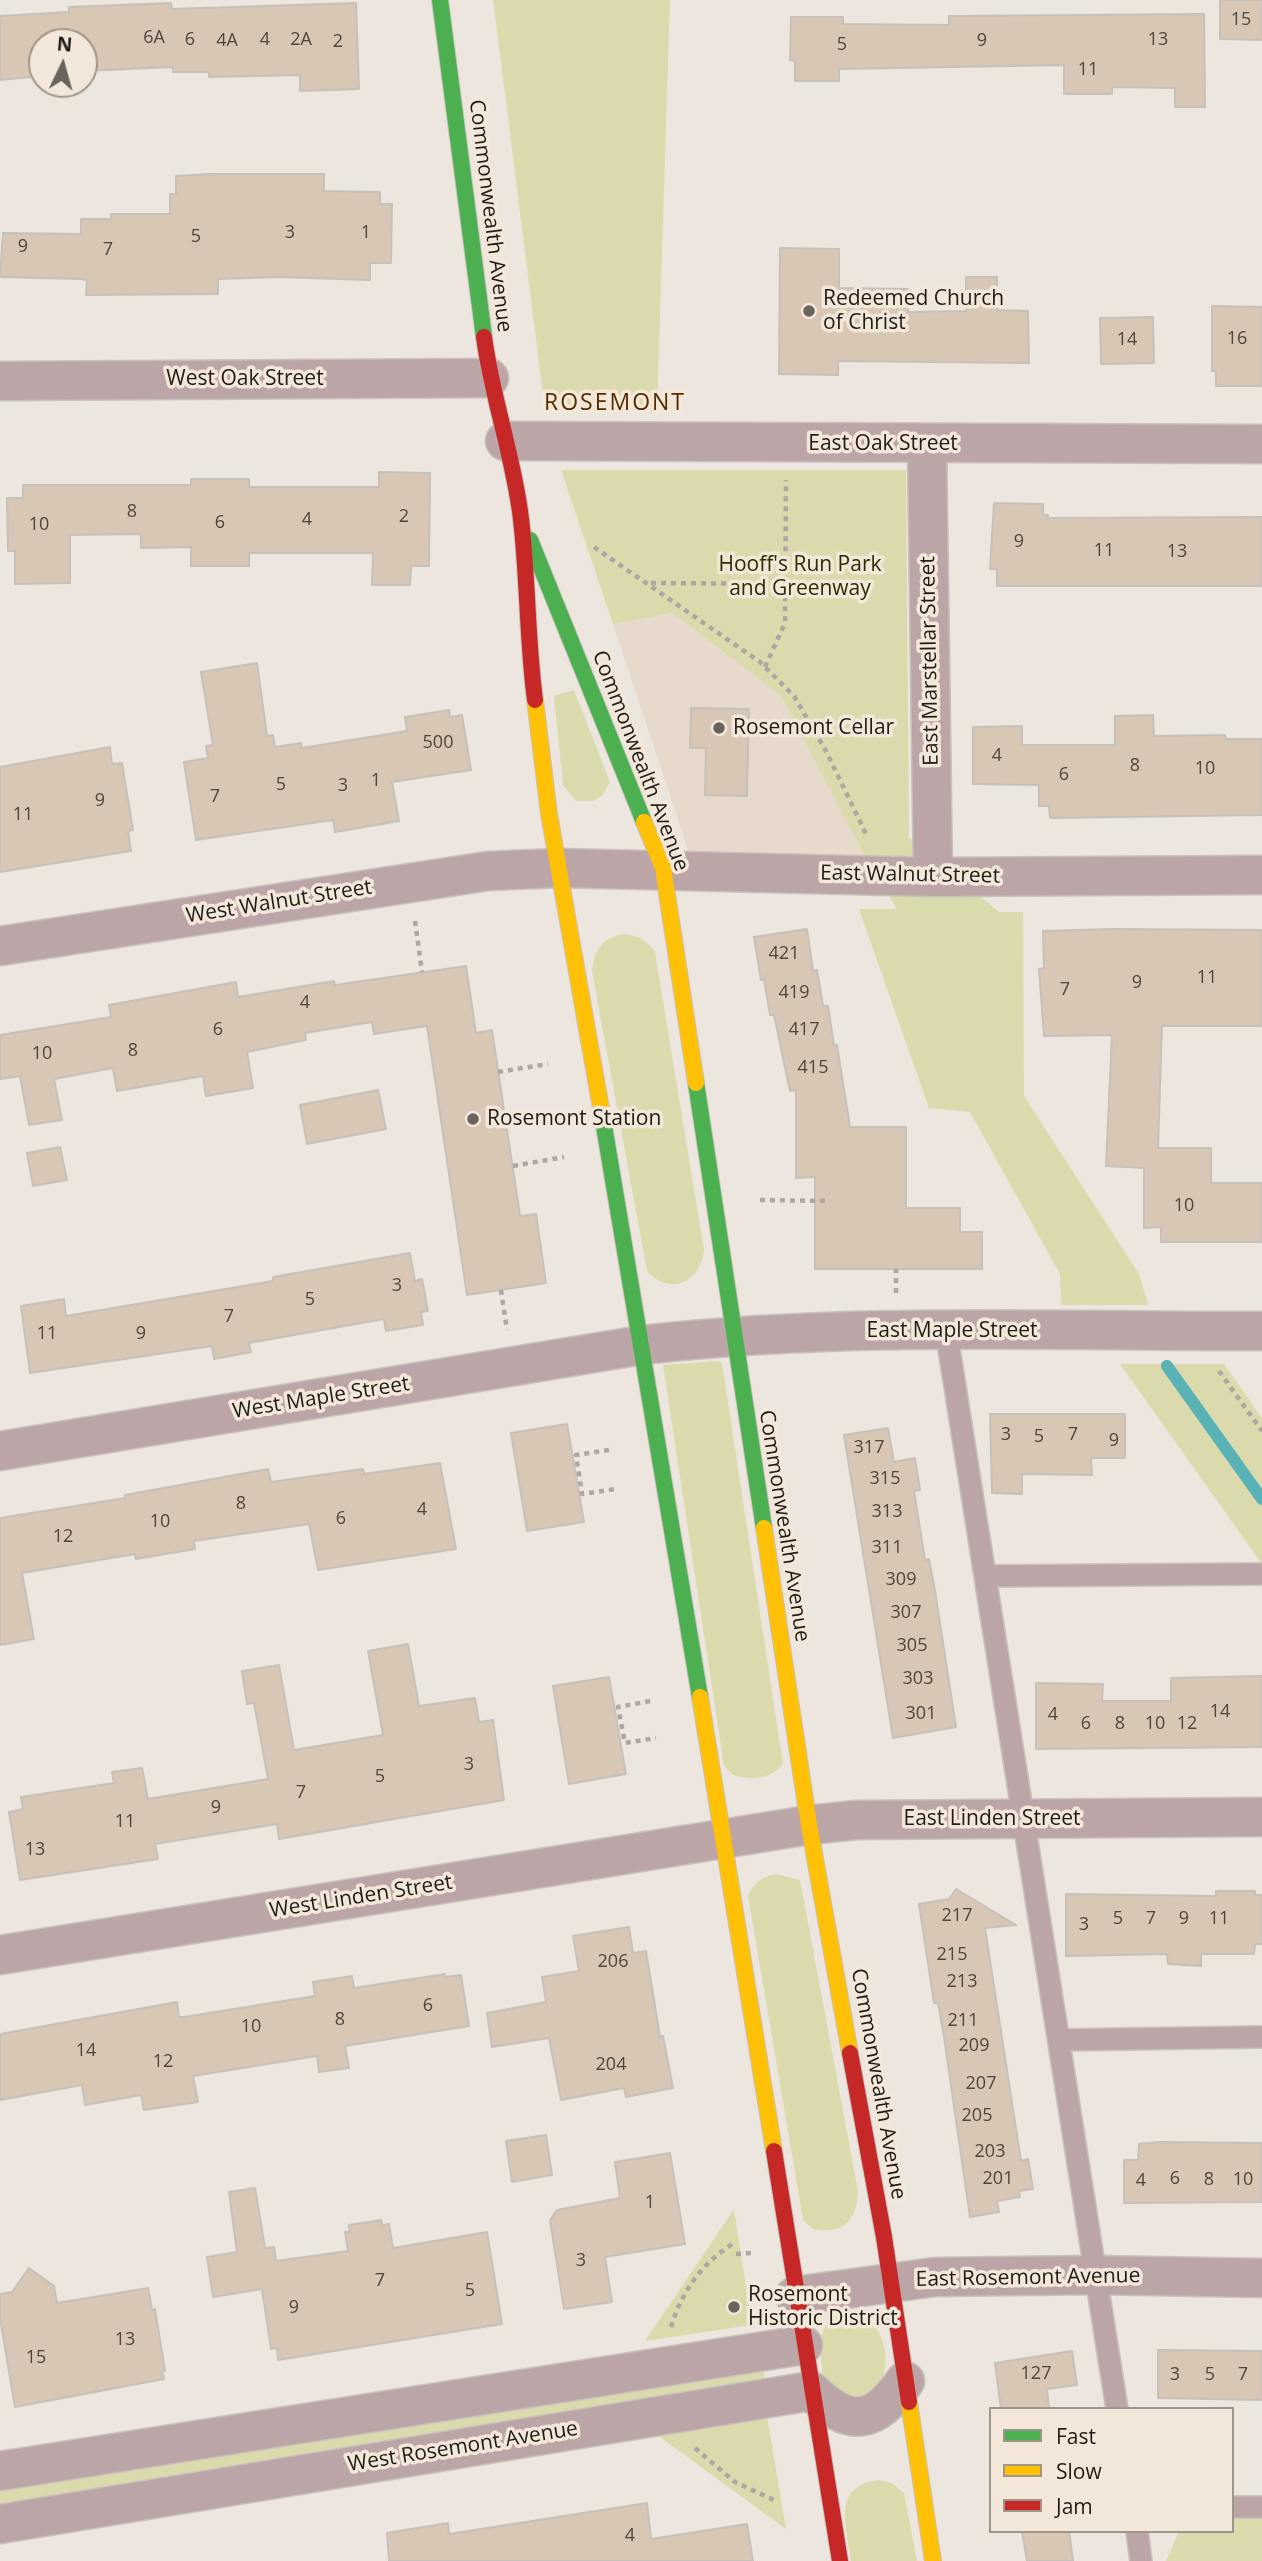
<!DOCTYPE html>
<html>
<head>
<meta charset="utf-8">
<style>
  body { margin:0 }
  #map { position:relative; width:1262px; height:2561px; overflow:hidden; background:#ede6df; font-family:"Open Sans",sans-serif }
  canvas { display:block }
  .legend { position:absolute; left:989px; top:2407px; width:245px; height:126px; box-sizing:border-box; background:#f3e7d9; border:2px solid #9f968b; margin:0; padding:9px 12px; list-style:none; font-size:21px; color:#201c17 }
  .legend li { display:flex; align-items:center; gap:14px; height:35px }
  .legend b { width:35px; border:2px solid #9f968b }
  .north { position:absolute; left:28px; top:28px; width:70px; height:70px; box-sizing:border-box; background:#f3e7d9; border:2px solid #9f968b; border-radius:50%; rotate:5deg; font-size:19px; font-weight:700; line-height:28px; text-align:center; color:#201c17 }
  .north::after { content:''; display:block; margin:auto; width:24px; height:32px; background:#68635d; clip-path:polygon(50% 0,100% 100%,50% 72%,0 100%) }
</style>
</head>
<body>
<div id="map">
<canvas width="1262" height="2561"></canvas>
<ul class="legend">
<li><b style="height:9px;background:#4caf50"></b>Fast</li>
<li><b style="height:9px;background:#ffc107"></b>Slow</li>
<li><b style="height:9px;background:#c62828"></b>Jam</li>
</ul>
<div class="north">N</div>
</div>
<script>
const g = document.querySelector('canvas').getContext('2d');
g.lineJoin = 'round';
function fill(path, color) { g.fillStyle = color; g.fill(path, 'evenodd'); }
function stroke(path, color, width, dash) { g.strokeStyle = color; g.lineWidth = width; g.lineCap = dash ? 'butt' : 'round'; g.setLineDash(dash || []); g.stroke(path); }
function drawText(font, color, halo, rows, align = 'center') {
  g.font = font + ' "Open Sans",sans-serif'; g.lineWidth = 7; g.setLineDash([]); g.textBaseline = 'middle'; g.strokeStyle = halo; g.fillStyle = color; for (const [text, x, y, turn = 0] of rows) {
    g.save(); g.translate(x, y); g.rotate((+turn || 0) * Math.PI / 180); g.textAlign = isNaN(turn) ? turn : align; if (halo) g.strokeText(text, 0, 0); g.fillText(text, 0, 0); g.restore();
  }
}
fill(new Path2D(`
  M 672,613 L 781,696 L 864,855 L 689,853 L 613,624 Z`), '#e7dacc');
fill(new Path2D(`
  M 493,0 L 670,0 L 657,410 L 545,410 Z
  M 561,470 L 906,470 L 909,838 L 999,912 L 1023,912 L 1024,1096 L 1139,1274 L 1148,1305 L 1061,1305 L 1060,1274 L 970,1112 L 929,1108 L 859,909 L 897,909 L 864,855 L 781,696 L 672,613 L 613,624 Z
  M 574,690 L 610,782 L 602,796 L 593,801 L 576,801 L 563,785 L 554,696 Z
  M 622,934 C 637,935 645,939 655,952 L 704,1250 C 700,1282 671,1297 647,1271 L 592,971 C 595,950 601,939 622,934 Z
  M 718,1361 L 722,1363 L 783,1764 C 770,1780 752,1780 733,1775 L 724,1766 L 663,1365 Z
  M 1120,1364 L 1224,1364 L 1262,1418 L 1262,1564 Z
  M 776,1874 L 800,1880 L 858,2191 C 857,2220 844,2235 813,2229 L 803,2220 L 748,1895 C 755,1882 761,1877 776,1874 Z
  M 734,2209 L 752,2325 L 645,2341 Z
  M 842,2312 C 887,2314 896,2363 875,2395 L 849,2402 L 823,2384 C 822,2354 811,2327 842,2312 Z
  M 765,2366 L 764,2379 L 0,2505 L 0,2488 Z
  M 767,2416 L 786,2529 L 657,2435 Z
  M 879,2480 L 892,2483 L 904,2493 L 917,2561 L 851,2561 C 847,2525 831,2486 879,2480 Z
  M 1232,2514 L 1262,2515 L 1262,2561 L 1166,2561 L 1179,2531 L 1232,2531 Z`), '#dadaad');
stroke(new Path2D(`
  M 1167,1366 L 1262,1499`), '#59b2b6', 12);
const building = new Path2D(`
  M 1220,0 L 1262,0 L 1262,40 L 1220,39 Z
  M 171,3 L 172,9 L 356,3 L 359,89 L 300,91 L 300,75 L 209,77 L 209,72 L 173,72 L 173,67 L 84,71 L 84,42 L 42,42 L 42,76 L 0,80 L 0,16 L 69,12 L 69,7 Z
  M 1204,14 L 1205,107 L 1175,107 L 1175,88 L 1112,87 L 1112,94 L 1064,94 L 1064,65 L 839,69 L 839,81 L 795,81 L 795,61 L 790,60 L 791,17 L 843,17 L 843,24 L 949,25 L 949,16 Z
  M 210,174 L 324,174 L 324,191 L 380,192 L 380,204 L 392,204 L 391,263 L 370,263 L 370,280 L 278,277 L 218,279 L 218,294 L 86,295 L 87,280 L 81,279 L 0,277 L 3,233 L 81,234 L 81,219 L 111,219 L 111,214 L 170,214 L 170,194 L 176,194 L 176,176 Z
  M 780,248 L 839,249 L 839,288 L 908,289 L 908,312 L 966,311 L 966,277 L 997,277 L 997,310 L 1028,311 L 1029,363 L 838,361 L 838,375 L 779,374 Z
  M 1212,306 L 1262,307 L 1262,386 L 1216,386 L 1216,371 L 1212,371 Z
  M 1153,317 L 1154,363 L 1101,364 L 1100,318 Z
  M 379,472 L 430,473 L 429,566 L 411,566 L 410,585 L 372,585 L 373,553 L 249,553 L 249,566 L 191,566 L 191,547 L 141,548 L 141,534 L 70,535 L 70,583 L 15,584 L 15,551 L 8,551 L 7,498 L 23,498 L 23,485 L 191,485 L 191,479 L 249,479 L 249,487 L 379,487 Z
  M 994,503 L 1043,504 L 1043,515 L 1048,515 L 1048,518 L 1262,517 L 1262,586 L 997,586 L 997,569 L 990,569 Z
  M 257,663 L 267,736 L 273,735 L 275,747 L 301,743 L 302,748 L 407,731 L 405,717 L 449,710 L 450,717 L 462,715 L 471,770 L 392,782 L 399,821 L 335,832 L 333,820 L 196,840 L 184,762 L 208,758 L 206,746 L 213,745 L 201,672 Z
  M 691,708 L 749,709 L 747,796 L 705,795 L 706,748 L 690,748 Z
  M 1153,715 L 1154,736 L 1225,735 L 1226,739 L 1262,739 L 1262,815 L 1050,818 L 1049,806 L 1039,806 L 1039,785 L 973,784 L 973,727 L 1022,726 L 1022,745 L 1115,745 L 1115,716 Z
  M 110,747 L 112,764 L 122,763 L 133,830 L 128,831 L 131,851 L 0,872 L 0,767 Z
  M 807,929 L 813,971 L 817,970 L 823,1006 L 828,1006 L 834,1045 L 837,1045 L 850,1127 L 906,1127 L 906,1208 L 960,1208 L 960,1232 L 982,1232 L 982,1269 L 815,1269 L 815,1177 L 796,1178 L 796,1090 L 790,1091 L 774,1015 L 770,1015 L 764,979 L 761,980 L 754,937 Z
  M 1112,929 L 1262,930 L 1262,1026 L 1162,1026 L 1158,1148 L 1211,1148 L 1211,1183 L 1262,1183 L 1262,1242 L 1161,1242 L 1161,1227 L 1144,1228 L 1144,1168 L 1106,1166 L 1112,1035 L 1044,1036 L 1039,969 L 1044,968 L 1043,931 Z
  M 466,966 L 476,1033 L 492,1030 L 520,1216 L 536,1214 L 546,1283 L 467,1295 L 427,1026 L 374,1034 L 372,1022 L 305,1033 L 306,1040 L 247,1052 L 253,1088 L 206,1096 L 203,1076 L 117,1091 L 113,1068 L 54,1079 L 62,1120 L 29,1125 L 20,1076 L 0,1079 L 0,1035 L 111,1017 L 109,1005 L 236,982 L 238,997 L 334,981 L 335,985 Z
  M 378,1090 L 386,1129 L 307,1144 L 300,1105 Z
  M 60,1147 L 67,1180 L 33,1186 L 27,1153 Z
  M 410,1253 L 415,1281 L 422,1279 L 428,1311 L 421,1312 L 423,1325 L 386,1331 L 384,1319 L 249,1343 L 251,1352 L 214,1359 L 212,1346 L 30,1373 L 21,1306 L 64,1299 L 66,1316 L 273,1281 L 273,1277 Z
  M 990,1414 L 1125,1414 L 1125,1458 L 1091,1458 L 1092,1475 L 1022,1474 L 1022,1494 L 992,1493 Z
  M 567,1424 L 584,1522 L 527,1531 L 511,1433 Z
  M 888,1428 L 894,1462 L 915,1458 L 920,1490 L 914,1491 L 925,1560 L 929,1559 L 935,1591 L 956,1727 L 893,1738 L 844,1435 Z
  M 440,1463 L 456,1549 L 318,1570 L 309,1524 L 194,1541 L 195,1549 L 136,1559 L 135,1554 L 22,1573 L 34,1639 L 0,1645 L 0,1518 L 125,1498 L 125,1495 L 268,1469 L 271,1482 L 363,1469 L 364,1474 Z
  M 408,1644 L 419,1706 L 475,1698 L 479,1722 L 493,1720 L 504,1800 L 279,1839 L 277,1824 L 155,1844 L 158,1859 L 20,1880 L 9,1812 L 23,1809 L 21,1797 L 114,1783 L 112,1772 L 142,1768 L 148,1799 L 268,1779 L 254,1703 L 247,1704 L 242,1671 L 279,1665 L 294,1750 L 383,1735 L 368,1651 Z
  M 1262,1676 L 1262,1747 L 1036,1749 L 1036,1683 L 1103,1684 L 1102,1701 L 1171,1701 L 1171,1678 Z
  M 609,1677 L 626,1774 L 569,1784 L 553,1686 Z
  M 956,1889 L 1016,1925 L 985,1928 L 1021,2161 L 1028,2159 L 1033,2189 L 1019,2191 L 1020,2197 L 997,2201 L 999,2212 L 970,2217 L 944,2037 L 938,2003 L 934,2003 L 919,1904 L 949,1899 Z
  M 1216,1891 L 1255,1891 L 1255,1895 L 1262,1895 L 1262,1944 L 1255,1944 L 1254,1954 L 1201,1954 L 1201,1966 L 1168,1964 L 1167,1954 L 1066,1956 L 1066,1894 L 1216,1896 Z
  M 629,1927 L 633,1953 L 646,1951 L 660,2037 L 663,2036 L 673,2088 L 626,2097 L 624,2088 L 561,2100 L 549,2038 L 492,2047 L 487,2013 L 546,2002 L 542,1977 L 579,1971 L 573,1936 Z
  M 445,1974 L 445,1977 L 461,1975 L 469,2026 L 345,2046 L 349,2068 L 319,2072 L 317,2056 L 193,2076 L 198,2102 L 144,2110 L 141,2095 L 85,2105 L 82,2085 L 0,2100 L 0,2034 L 177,2002 L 179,2017 L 184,2017 L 315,1996 L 313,1982 L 352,1976 L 354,1988 Z
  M 546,2135 L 552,2175 L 512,2182 L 506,2141 Z
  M 1158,2142 L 1262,2143 L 1262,2202 L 1124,2203 L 1124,2160 L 1138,2160 L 1139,2144 Z
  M 670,2153 L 685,2244 L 605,2257 L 612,2302 L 564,2309 L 550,2220 L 557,2210 L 620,2198 L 615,2162 Z
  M 255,2188 L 265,2248 L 274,2247 L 276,2261 L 348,2251 L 345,2232 L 350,2232 L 349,2225 L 381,2220 L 382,2225 L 389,2224 L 393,2248 L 487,2232 L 502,2324 L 278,2360 L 277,2348 L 271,2349 L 262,2289 L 213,2297 L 207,2257 L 237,2252 L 229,2192 Z
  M 29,2268 L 54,2286 L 57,2303 L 148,2288 L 152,2310 L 155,2309 L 165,2371 L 162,2371 L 164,2379 L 15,2407 L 0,2318 L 0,2294 L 12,2292 Z
  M 1158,2350 L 1262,2351 L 1262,2400 L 1158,2398 Z
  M 1072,2351 L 1077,2385 L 1047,2389 L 1049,2409 L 1001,2409 L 995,2363 Z
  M 647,2503 L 651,2539 L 747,2524 L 753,2561 L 389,2561 L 387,2533 L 448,2523 L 449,2534 Z
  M 1022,2531 L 1069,2531 L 1073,2561 L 1027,2561 Z`);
fill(building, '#d7c7b4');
stroke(building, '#c6c1bb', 2);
const lane = new Path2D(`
  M 946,1330 L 1117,2409
  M 986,1576 L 1259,1574
  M 1059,2040 L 1262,2037
  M 1232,2507 L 1262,2507
  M 1137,2531 L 1141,2561`);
const street = new Path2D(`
  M 0,381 L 489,378
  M 505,441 L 1262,444
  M 927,445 L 933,877
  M 0,946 L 488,871 L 559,868 L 933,877 L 1262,875
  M 0,1451 L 642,1345 C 848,1322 1055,1331 1262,1331
  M 0,1955 L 809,1825 L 856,1820 L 1262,1817
  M 795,2296 L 935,2277 L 1095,2275 L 1262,2278
  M 0,2471 L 803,2345
  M 0,2524 L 811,2391 C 850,2428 874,2425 905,2381`);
const fast = new Path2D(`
  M 440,0 L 484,337
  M 530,540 L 644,822
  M 696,1083 L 764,1528
  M 602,1114 L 700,1697`);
const slow = new Path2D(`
  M 535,700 L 549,814 L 602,1114
  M 644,822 L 663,868 L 696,1083
  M 764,1528 L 809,1825 L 850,2053
  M 700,1697 L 774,2151
  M 909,2402 L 933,2561`);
const jam = new Path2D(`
  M 484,337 C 492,398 514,458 521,519 C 528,579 527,640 535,700
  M 850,2053 L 884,2237 L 909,2402
  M 774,2151 L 840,2561`);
stroke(lane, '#c7c2bc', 24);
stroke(street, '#c7c2bc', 41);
stroke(fast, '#c7c2bc', 18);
stroke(slow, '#c7c2bc', 18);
stroke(jam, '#c7c2bc', 18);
stroke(new Path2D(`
  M 594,547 L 760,662 L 794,696 L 826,751 L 867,836
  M 651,583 L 796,584
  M 765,667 L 785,623 L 786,480
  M 415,921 L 422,972
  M 498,1072 L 548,1064
  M 513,1166 L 564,1157
  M 760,1200 L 829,1201
  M 501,1290 L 507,1330
  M 896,1293 L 896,1269
  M 1219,1371 L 1262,1431
  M 609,1450 L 576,1455 L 582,1494 L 615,1489
  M 650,1701 L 618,1707 L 625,1743 L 656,1738
  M 736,2254 L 751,2253
  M 671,2327 C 682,2291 702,2263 734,2243
  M 695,2448 L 735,2482 L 776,2501`), '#b2a4a3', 4.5, [5, 5]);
stroke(lane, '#bca5a7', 21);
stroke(street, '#bca5a7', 38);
stroke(fast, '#4caf50', 16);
stroke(slow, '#ffc107', 16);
stroke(jam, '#c62828', 16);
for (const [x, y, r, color] of [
  [809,311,7,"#68635d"],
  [719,728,7,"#68635d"],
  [473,1119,7,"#68635d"],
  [734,2307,7,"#68635d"]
]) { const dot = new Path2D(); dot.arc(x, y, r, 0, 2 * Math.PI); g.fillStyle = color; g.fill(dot); stroke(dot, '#f3e7d9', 2.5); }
drawText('18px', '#4e473e', null, [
  ["15",1241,20],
  ["6A",154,38],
  ["6",190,40],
  ["4",265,40],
  ["2A",301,40],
  ["13",1158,40],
  ["4A",227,41],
  ["9",982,41],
  ["2",338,42],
  ["5",842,45],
  ["11",1088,70],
  ["3",290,233],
  ["1",366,233],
  ["5",196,237],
  ["9",23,247],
  ["7",108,250],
  ["16",1237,339],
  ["14",1127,340],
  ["8",132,512],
  ["2",404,517],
  ["4",307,520],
  ["6",220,523],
  ["10",39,525],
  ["9",1019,542],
  ["11",1104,551],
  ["13",1177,552],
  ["500",438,743],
  ["4",997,756],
  ["8",1135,766],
  ["10",1205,769],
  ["6",1064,775],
  ["1",376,781],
  ["5",281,785],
  ["3",343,786],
  ["7",215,797],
  ["9",100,801],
  ["11",23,815],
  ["421",784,954],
  ["11",1207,978],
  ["9",1137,983],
  ["7",1065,990],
  ["419",794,993],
  ["4",305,1003],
  ["6",218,1030],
  ["417",804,1030],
  ["8",133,1051],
  ["10",42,1054],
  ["415",813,1068],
  ["10",1184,1206],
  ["3",397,1286],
  ["5",310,1300],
  ["7",229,1317],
  ["11",47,1334],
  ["9",141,1334],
  ["3",1006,1435],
  ["7",1073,1435],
  ["5",1039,1437],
  ["9",1114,1441],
  ["317",869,1448],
  ["315",885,1479],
  ["8",241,1504],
  ["4",422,1510],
  ["313",887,1512],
  ["6",341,1519],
  ["10",160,1522],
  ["12",63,1537],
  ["311",887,1548],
  ["309",901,1580],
  ["307",906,1613],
  ["305",912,1646],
  ["303",918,1679],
  ["14",1220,1712],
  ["301",921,1714],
  ["4",1053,1715],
  ["6",1086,1724],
  ["8",1120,1724],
  ["10",1155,1724],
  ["12",1187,1724],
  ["3",469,1765],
  ["5",380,1777],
  ["7",301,1793],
  ["9",216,1808],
  ["11",125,1822],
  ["13",35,1850],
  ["217",957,1916],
  ["5",1118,1919],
  ["7",1151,1919],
  ["9",1184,1919],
  ["11",1219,1919],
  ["3",1084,1925],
  ["215",952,1955],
  ["206",613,1962],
  ["213",962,1982],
  ["6",428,2006],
  ["8",340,2020],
  ["211",963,2021],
  ["10",251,2027],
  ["209",974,2046],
  ["14",86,2051],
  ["12",163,2062],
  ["204",611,2065],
  ["207",981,2084],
  ["205",977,2116],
  ["203",990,2152],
  ["201",998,2179],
  ["6",1175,2179],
  ["8",1209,2180],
  ["10",1243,2180],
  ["4",1141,2181],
  ["1",650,2203],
  ["3",581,2261],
  ["7",380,2281],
  ["5",470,2291],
  ["9",294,2308],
  ["13",125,2340],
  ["15",36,2358],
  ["127",1036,2374],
  ["3",1175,2375],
  ["5",1210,2375],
  ["7",1243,2375],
  ["4",630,2536]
]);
drawText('21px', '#201c17', '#f3e7d9', [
  ["Commonwealth Avenue",490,216,83],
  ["West Oak Street",245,379],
  ["East Oak Street",883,444],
  ["East Marstellar Street",930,661,-91],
  ["Commonwealth Avenue",640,761,69],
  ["East Walnut Street",910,875,1],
  ["West Walnut Street",279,902,-9],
  ["East Maple Street",952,1331],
  ["West Maple Street",321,1398,-9],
  ["Commonwealth Avenue",784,1526,81],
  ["East Linden Street",992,1819],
  ["West Linden Street",361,1897,-9],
  ["Commonwealth Avenue",878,2084,80],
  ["East Rosemont Avenue",1028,2278,-1],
  ["West Rosemont Avenue",463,2447,-9]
]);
drawText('21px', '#201c17', '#f3e7d9', [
  ["Redeemed Church",823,299],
  ["of Christ",823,323],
  ["Rosemont Cellar",733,728],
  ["Rosemont Station",487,1119],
  ["Rosemont",748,2295],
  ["Historic District",748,2319]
], 'left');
drawText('21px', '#2d2e00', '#f3e7d9', [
  ["Hooff's Run Park",800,565],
  ["and Greenway",800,589]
]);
g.letterSpacing = '2px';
drawText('23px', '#552e00', '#f3e7d9', [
  ["ROSEMONT",615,403]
]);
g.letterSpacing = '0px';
</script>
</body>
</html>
